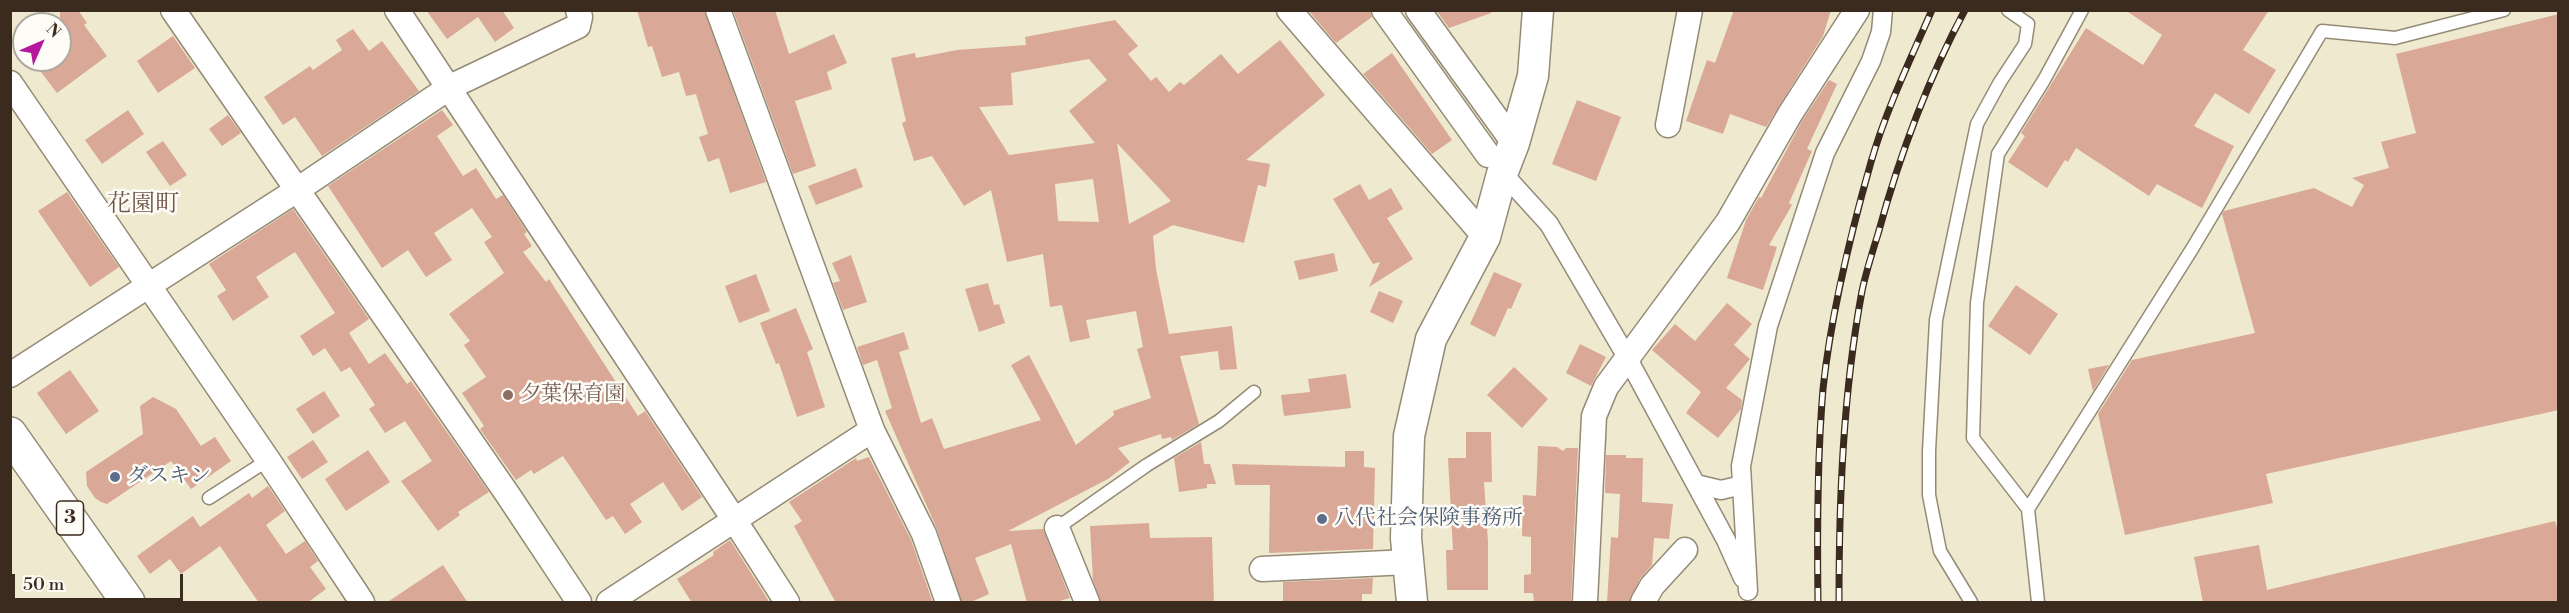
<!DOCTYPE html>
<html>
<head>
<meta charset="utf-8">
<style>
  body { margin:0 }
  #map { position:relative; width:2569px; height:613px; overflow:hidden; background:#efe9cf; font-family:"Libre Bodoni",serif }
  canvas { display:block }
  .frame { position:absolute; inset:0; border:12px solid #3b2a1e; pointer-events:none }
  .north { position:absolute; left:12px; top:12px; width:60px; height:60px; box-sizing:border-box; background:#fdfcf7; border:2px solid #afa8a0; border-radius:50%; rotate:45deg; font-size:16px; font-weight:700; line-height:24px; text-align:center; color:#3b2a1e }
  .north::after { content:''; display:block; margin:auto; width:21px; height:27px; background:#b5179e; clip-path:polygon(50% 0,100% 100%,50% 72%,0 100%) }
  .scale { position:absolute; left:12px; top:574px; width:171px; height:27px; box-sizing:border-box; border:3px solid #3b2a1e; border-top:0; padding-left:8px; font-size:18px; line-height:21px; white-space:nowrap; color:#3b2a1e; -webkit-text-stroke:4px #fdfcf7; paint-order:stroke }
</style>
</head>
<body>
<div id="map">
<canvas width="2569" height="613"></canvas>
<div class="frame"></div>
<div class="north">N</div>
<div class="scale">50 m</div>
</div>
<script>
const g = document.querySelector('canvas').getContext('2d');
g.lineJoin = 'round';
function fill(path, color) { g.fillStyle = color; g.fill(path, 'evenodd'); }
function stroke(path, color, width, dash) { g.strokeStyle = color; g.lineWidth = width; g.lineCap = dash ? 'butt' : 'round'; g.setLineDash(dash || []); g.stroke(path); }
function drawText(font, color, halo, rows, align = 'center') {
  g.font = font + ' "Libre Bodoni","Noto Serif JP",serif'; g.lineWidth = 5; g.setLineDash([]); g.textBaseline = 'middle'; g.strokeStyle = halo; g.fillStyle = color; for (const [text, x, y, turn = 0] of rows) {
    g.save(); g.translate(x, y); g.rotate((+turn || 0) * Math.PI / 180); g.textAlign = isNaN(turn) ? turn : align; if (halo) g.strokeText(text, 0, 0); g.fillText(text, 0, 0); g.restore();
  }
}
fill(new Path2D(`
  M 60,10 L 78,10 L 87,23 L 84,25 L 107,56 L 57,93 L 38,68 L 49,60 L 60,60 Z
  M 426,10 L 502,10 L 514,28 L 495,42 L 478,17 L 447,39 Z
  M 637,10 L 704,10 L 766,182 L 730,193 L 719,158 L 708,162 L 699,137 L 708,134 L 696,94 L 686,96 L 679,72 L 662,77 L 652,46 L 648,47 Z
  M 733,10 L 775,10 L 789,54 L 834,34 L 847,63 L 827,72 L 832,89 L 795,101 L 816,166 L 793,174 Z
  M 1308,10 L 1370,10 L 1372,17 L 1336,43 Z
  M 1436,10 L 1491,10 L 1491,13 L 1449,28 Z
  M 1734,10 L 1831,10 L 1823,36 L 1766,127 L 1730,114 L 1723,134 L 1686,121 L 1707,60 L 1715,63 Z
  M 2125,10 L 2269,10 L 2243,50 L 2276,70 L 2249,114 L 2215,93 L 2194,126 L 2234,146 L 2202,208 L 2157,184 L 2149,196 L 2076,148 L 2068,162 L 2065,160 L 2047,188 L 2008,162 L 2025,136 L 2021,133 L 2086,28 L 2143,65 L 2162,35 Z
  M 2559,14 L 2559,410 L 2266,474 L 2273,503 L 2125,535 L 2098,414 L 2132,360 L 2255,333 L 2222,214 L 2224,211 L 2314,188 L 2352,207 L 2364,185 L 2352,178 L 2389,168 L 2381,142 L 2416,133 L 2396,54 Z
  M 1115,20 L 1138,46 L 1128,54 L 1151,81 L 1156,77 L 1169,92 L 1180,82 L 1184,85 L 1221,54 L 1238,74 L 1280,40 L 1325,95 L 1246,160 L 1270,164 L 1266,187 L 1258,185 L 1244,243 L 1173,225 L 1153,236 L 1156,269 L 1169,334 L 1232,326 L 1237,369 L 1220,370 L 1218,351 L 1180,356 L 1199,424 L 1172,440 L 1171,437 L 1162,439 L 1161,434 L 1118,448 L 1130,462 L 1108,479 L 1008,531 L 1043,529 L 1070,598 L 1052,603 L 1027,603 L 1011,544 L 975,558 L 989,594 L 969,603 L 962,603 L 937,529 L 885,411 L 892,408 L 877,360 L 863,365 L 857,347 L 904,332 L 909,349 L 899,352 L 921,423 L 932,418 L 944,449 L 1041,420 L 1011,365 L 1029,355 L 1076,445 L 1114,415 L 1113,411 L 1151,398 L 1137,349 L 1143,347 L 1136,311 L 1086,320 L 1090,338 L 1070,342 L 1062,305 L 1050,307 L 1043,254 L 1007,262 L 991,190 L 964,206 L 932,156 L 914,161 L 902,123 L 906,121 L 891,58 L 915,53 L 916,58 L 957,50 L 1026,45 L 1025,37 ZM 1089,59 L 1107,80 L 1069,111 L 1095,143 L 1009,155 L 979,107 L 1013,105 L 1011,73 ZM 1117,143 L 1171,201 L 1129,224 L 1122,175 ZM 1093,179 L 1099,222 L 1058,221 L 1055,184 Z
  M 353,29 L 369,51 L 382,41 L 419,91 L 322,156 L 295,117 L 283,125 L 264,97 L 310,66 L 313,70 L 342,50 L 336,40 Z
  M 173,36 L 195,68 L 158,93 L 137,61 Z
  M 1392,53 L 1452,140 L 1432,154 L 1363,74 Z
  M 1829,80 L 1837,84 L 1807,149 L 1812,151 L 1789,203 L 1792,205 L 1769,245 L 1777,247 L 1763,290 L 1727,278 L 1746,220 L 1759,197 L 1761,198 L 1802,121 Z
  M 1577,100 L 1621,117 L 1596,181 L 1552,164 Z
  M 128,110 L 144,134 L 102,164 L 85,140 Z
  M 442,110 L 453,125 L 437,136 L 463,176 L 476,168 L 496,199 L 503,195 L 527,232 L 524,234 L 532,246 L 523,252 L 546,282 L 549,279 L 638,416 L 645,411 L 702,497 L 682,511 L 663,482 L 630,504 L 642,522 L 625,534 L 613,516 L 606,520 L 563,456 L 534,474 L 531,470 L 516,480 L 480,429 L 484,426 L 462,393 L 486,377 L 464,345 L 470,341 L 449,314 L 504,273 L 484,242 L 492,237 L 472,208 L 434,233 L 452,260 L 426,277 L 408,250 L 382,268 L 328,186 Z
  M 228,115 L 241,133 L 222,146 L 209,129 Z
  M 163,141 L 187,175 L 170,186 L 146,152 Z
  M 856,168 L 863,187 L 816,205 L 808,186 Z
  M 1360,184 L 1369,200 L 1391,188 L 1403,209 L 1387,218 L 1413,259 L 1369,287 L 1380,262 L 1373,264 L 1333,199 Z
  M 67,192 L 119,267 L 90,287 L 38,211 Z
  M 293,209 L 369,319 L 349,333 L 369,364 L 385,353 L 407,384 L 411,381 L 489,492 L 458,512 L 460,515 L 438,531 L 401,481 L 432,461 L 405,421 L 385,433 L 369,409 L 375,405 L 350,367 L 341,372 L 325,348 L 313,356 L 300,336 L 335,313 L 295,252 L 256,277 L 269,297 L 233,321 L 217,296 L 226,290 L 209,264 Z
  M 1334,253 L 1338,271 L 1299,280 L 1294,261 Z
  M 851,255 L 867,302 L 843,310 L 833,283 L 840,281 L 832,263 Z
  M 1494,272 L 1522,284 L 1511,309 L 1508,308 L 1495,337 L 1470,324 Z
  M 756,274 L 770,311 L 739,323 L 725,286 Z
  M 988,283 L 994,305 L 999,304 L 1005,323 L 979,332 L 965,289 Z
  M 2016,285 L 2058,314 L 2030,355 L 1988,326 Z
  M 1379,291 L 1403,301 L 1393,323 L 1370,312 Z
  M 1727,303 L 1752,324 L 1734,345 L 1750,359 L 1726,388 L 1742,400 L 1741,409 L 1718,438 L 1686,413 L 1701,392 L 1652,350 L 1675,324 L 1695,341 Z
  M 796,308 L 813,349 L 807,352 L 825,407 L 797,417 L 779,363 L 776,364 L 760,323 Z
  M 1580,344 L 1606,357 L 1591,386 L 1566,373 Z
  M 2109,365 L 2093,391 L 2088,369 Z
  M 1514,367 L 1548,399 L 1522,428 L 1487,395 Z
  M 70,370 L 99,411 L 66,434 L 37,393 Z
  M 1346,374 L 1351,408 L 1284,416 L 1281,395 L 1310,392 L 1308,379 Z
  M 324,391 L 340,416 L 313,434 L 296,409 Z
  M 153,397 L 176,409 L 201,446 L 215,437 L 231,461 L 191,489 L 171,461 L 107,504 L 101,502 L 95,498 L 87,486 L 86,472 L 143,434 L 140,406 Z
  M 1466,432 L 1491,432 L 1492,482 L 1484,482 L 1488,542 L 1488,590 L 1447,590 L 1446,550 L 1453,550 L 1448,458 L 1466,458 Z
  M 313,440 L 328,462 L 302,479 L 287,457 Z
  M 1201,442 L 1204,464 L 1210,464 L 1216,484 L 1207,484 L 1207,488 L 1179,492 L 1174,458 Z
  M 1538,446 L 1557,447 L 1563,451 L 1566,448 L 1578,448 L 1571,601 L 1534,602 L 1533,593 L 1524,593 L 1524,575 L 1531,574 L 1531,537 L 1522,536 L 1523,495 L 1536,496 Z
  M 368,450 L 390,482 L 346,511 L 325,479 Z
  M 1345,451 L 1364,451 L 1364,467 L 1375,468 L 1373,549 L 1269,553 L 1270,485 L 1235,485 L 1232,464 L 1345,467 Z
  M 1606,455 L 1626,455 L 1626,458 L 1643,458 L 1642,502 L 1673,504 L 1669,539 L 1654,538 L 1652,565 L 1640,579 L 1629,603 L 1607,603 L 1611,537 L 1618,538 L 1620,494 L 1605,493 Z
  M 869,457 L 911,540 L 933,603 L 836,603 L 794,526 L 802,521 L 789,502 L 856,458 L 857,461 Z
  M 268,486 L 285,511 L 266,525 L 286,554 L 305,541 L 318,561 L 310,567 L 326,589 L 307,603 L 259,603 L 220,546 L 181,574 L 170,559 L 150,574 L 137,556 L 193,516 L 200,527 L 249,493 L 252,498 Z
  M 2555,521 L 2559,534 L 2559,603 L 2203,603 L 2194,557 L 2259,545 L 2267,590 Z
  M 1149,523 L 1150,538 L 1212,537 L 1214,603 L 1101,603 L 1093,580 L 1090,526 Z
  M 730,540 L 770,603 L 692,603 L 677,579 L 714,555 L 713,552 Z
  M 443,565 L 468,603 L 386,603 Z
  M 1373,578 L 1372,594 L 1362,594 L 1362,603 L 1283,603 L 1283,582 Z`), '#d9a896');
const service = new Path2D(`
  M 209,498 L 268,460
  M 2028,509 L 1973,438 L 1977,303 L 1998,154 L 2044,80 L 2082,10
  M 1057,528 L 1147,465 L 1219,421 L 1254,392
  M 1971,602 L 1940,551 L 1929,495 L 1929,451 L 1936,320 L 1977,124 L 2000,82 L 2025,44 L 2028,24 L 2008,10
  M 2038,602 L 2028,509 L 2192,249 L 2322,31 L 2395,38 L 2504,10`);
const pedestrian = new Path2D(`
  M 1498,168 L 1549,224 L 1628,359 L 1726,540 L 1743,578
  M 1696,484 L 1721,490 L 1742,485
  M 1748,591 L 1741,466 L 1768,326 L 1825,153 L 1871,61 L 1881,32 L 1883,10`);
const minor = new Path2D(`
  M 173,10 L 508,495 L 579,602
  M 397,10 L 735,521 L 787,602
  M 718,10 L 872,430 L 924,534 L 948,602
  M 1289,10 L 1485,237
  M 1384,10 L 1488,155
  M 1418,10 L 1514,143
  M 10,83 L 268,460 L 362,602
  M 1668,125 L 1690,10
  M 10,375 L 297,190 L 450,87 L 578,26 L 580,17 L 578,10
  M 1057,528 L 1087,602
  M 1262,569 L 1408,562
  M 609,602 L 872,430
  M 1585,602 L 1594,416 L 1606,387 L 1728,222 L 1790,114 L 1857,10
  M 1643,602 L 1652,586 L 1685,550`);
const tertiary = new Path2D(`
  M 1412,602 L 1406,538 L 1409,436 L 1431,339 L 1485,237 L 1502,174 L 1514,143 L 1533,76 L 1538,10`);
const trunk = new Path2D(`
  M 10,434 L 128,602`);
stroke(service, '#958a76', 15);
stroke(pedestrian, '#958a76', 21);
stroke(minor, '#958a76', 27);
stroke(tertiary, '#958a76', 33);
stroke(trunk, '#958a76', 36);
stroke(service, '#fff', 12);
stroke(pedestrian, '#fff', 18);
stroke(minor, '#fff', 24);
stroke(tertiary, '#fff', 30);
stroke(trunk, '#fff', 33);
const rail = new Path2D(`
  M 1818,602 C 1817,531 1817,460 1823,389 C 1831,313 1850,236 1871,162 C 1886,110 1910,60 1932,10
  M 1839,602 C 1839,498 1843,394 1862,291 C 1866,272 1872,253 1878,234 C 1899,157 1927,81 1965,10`);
stroke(rail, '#3b2a1e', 7);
stroke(rail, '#fdfcf7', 4.5, [14]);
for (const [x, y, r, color] of [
  [508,395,6,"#8d6e63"],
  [115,477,6,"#5c6f8a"],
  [1322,519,6,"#5c6f8a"]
]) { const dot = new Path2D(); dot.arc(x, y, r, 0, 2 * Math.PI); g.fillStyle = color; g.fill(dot); stroke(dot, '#fdfcf7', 2); }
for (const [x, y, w] of [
  [70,518,27]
]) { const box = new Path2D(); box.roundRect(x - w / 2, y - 17, w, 34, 4.5); g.fillStyle = '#fdfcf7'; g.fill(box); stroke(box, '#3b2a1e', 1.5); }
drawText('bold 20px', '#3b2a1e', null, [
  ["3",70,518]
]);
drawText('21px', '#785e54', '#fdfcf7', [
  ["夕葉保育園",520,395]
], 'left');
drawText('21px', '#4e5e75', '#fdfcf7', [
  ["ダスキン",127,477],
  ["八代社会保険事務所",1334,519]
], 'left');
drawText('24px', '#725648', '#fdfcf7', [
  ["花園町",143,205]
]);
</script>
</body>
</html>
